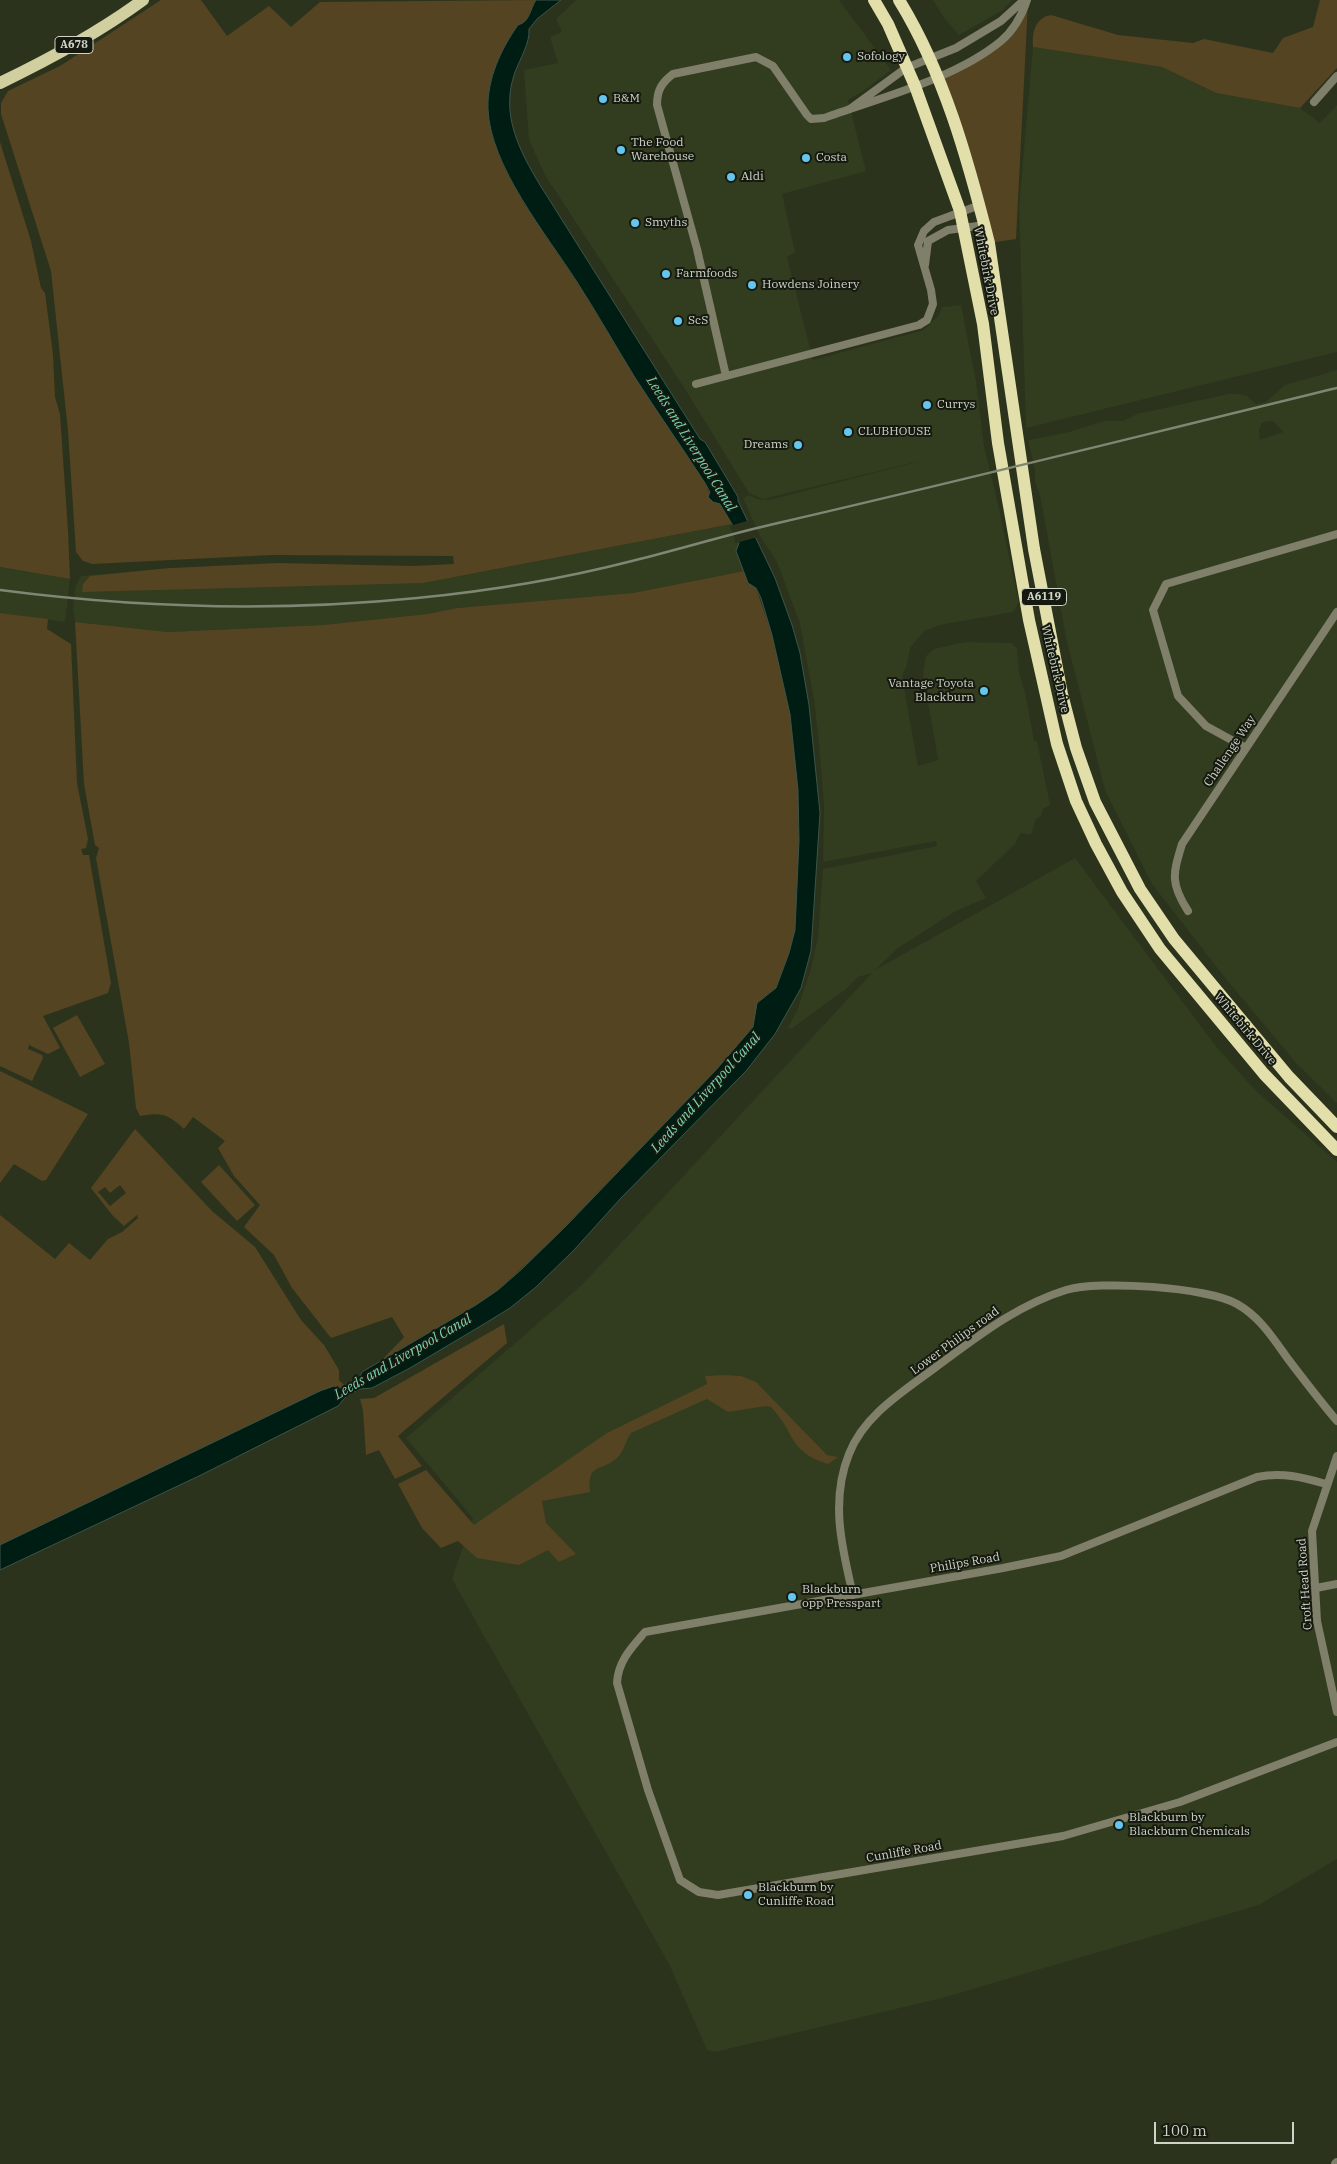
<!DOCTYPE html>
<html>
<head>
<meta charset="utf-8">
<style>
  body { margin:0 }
  #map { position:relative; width:1337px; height:2164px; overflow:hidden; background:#2b331d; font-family:"IBM Plex Serif",serif }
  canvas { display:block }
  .scale { position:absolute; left:1154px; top:2122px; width:140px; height:22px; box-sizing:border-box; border:2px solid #ced4c6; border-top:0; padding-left:6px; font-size:15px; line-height:18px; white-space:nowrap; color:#ced4c6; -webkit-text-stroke:4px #15190f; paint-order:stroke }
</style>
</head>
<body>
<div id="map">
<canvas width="1337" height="2164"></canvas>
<div class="scale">100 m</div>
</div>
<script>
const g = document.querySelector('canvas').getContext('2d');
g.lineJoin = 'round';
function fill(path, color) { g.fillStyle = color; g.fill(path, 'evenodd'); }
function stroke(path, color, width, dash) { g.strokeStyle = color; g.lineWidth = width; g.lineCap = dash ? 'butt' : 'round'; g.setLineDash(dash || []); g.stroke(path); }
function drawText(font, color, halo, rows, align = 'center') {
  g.font = font + ' "IBM Plex Serif",serif'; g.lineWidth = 4; g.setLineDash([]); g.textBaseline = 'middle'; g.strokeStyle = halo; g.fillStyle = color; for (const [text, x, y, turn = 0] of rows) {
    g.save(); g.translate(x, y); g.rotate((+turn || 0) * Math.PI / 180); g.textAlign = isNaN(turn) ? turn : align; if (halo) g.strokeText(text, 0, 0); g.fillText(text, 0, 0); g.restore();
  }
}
fill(new Path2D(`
  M 576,0 L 839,0 L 891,70 L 863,91 L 848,100 L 866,171 L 782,194 L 795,252 L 787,257 L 813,360 L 924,330 L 939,315 L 942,307 L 961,305 L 976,382 L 984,446 L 998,504 L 1018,598 L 1018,604 L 1013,612 L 939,625 L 924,631 L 910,648 L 907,665 L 902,676 L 918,766 L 938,760 L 923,673 L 926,656 L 934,649 L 965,642 L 1012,643 L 1017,649 L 1019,673 L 1025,692 L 1034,741 L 1037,741 L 1050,805 L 1043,809 L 1041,816 L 1036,819 L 1031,835 L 1021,833 L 1015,844 L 976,881 L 986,898 L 956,911 L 898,948 L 875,970 L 1075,858 L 1215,1045 L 1255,1090 L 1337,1162 L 1337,1859 L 1259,1905 L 942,1998 L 715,2052 L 707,2050 L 669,1964 L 452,1579 L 473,1518 L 406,1438 L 582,1285 L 872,973 L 858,977 L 846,989 L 791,1029 L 788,1027 L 797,1011 L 811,969 L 818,937 L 823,869 L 937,846 L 936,841 L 823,862 L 824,805 L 819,743 L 814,700 L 800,624 L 777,562 L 760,536 L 743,498 L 749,495 L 757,499 L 769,500 L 933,458 L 763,499 L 749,493 L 685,389 L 545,175 L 529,140 L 524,70 L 558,63 L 550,37 L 562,32 L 556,19 Z
  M 933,0 L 1012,0 L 1003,10 L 959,35 L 944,18 Z
  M 1033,47 L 1162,67 L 1216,93 L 1300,108 L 1320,123 L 1337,105 L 1337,352 L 1026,428 L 1019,207 Z
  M 1337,370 L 1337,1103 L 1297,1064 L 1226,979 L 1152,884 L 1105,790 L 1067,642 L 1040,495 L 1035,482 L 1035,470 L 1028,440 L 1065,433 L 1104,421 L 1123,421 L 1137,414 L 1228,394 L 1239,394 L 1247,396 L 1256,404 L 1266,402 L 1285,385 ZM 1269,421 L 1274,422 L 1283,432 L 1260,440 L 1259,429 L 1262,423 Z
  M 732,524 L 739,543 L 736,551 L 744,571 L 633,593 L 457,608 L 427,614 L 323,625 L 168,632 L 75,622 L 73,608 L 75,588 L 81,576 L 169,568 L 460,576 Z
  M 0,567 L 70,579 L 65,622 L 0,613 Z`), '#323c1f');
fill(new Path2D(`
  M 161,0 L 201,0 L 227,36 L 269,6 L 291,27 L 320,2 L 536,0 C 530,9 530,22 518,25 C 501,49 487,79 488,109 C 490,166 547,235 577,282 C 597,313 615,345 634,376 C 657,412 682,447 705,483 L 713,502 L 720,504 L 732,524 L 423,583 L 82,592 L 83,584 L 90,576 L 171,568 L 278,563 L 413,566 L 454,564 L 453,556 L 271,555 L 92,564 L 83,561 L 76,552 L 68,431 L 51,271 L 1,114 L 1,103 L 8,91 L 60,66 Z
  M 1320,0 L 1337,0 L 1337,68 L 1300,108 L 1216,93 L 1162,67 L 1033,47 C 1032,32 1035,18 1051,15 L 1118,35 L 1193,43 L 1204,39 L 1273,53 L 1283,38 L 1313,27 Z
  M 1028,3 L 1016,239 L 989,243 L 938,77 L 1001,41 Z
  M 0,142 L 31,241 L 41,288 L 45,293 L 53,354 L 55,397 L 60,414 L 68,531 L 70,579 L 0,567 Z
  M 744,571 L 748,583 L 756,588 L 772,635 L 790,714 L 798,790 L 799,841 L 795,930 L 789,953 L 776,988 L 765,996 L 756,1009 L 753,1027 L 716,1070 L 549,1243 L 498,1290 L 476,1305 L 382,1360 L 404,1337 L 392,1317 L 331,1338 L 292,1288 L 274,1255 L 244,1227 L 260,1205 L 234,1176 L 218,1148 L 225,1141 L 193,1117 L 184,1129 C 168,1114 162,1112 140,1116 L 136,1108 L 129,1043 L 96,858 L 99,848 L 95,845 L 84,784 L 75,622 L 168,632 L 323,625 L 427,614 L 457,608 L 633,593 Z
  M 0,613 L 48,619 L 47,629 L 71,644 L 77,783 L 88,839 L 86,848 L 81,849 L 83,855 L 89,855 L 111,983 L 108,993 L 43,1016 L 60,1048 L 48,1054 L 29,1045 L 28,1049 L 42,1055 L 43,1058 L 32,1081 L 0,1066 Z
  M 77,1015 L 105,1064 L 80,1077 L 53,1028 Z
  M 0,1071 L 88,1114 L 46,1180 L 42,1181 L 14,1164 L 0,1183 Z
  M 135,1129 L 212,1211 L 255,1247 L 301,1320 L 324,1345 L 339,1370 L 339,1380 L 347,1388 L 320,1391 L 0,1545 L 0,1215 L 55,1259 L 69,1243 L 90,1260 L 108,1239 L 122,1232 L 138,1218 L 137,1215 L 124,1226 L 113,1216 L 91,1188 ZM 120,1185 L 126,1193 L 110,1206 L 98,1192 L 105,1187 L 110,1193 Z
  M 219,1165 L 255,1205 L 237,1221 L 201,1182 Z
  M 504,1324 L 507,1343 L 398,1436 L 422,1466 L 395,1479 L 379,1450 L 366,1455 L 363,1411 L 360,1399 L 374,1398 Z
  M 723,1375 L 741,1376 L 756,1382 L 823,1451 L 827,1455 L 838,1457 L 828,1464 C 787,1451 796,1433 771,1407 L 766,1406 L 728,1412 L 707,1399 L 631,1433 C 626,1440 624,1451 618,1457 C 602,1473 587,1461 590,1492 L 542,1501 L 546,1523 L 576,1554 L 559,1562 L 548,1550 L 519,1565 L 477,1558 L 458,1541 L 441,1548 L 422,1528 L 398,1484 L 426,1470 L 474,1525 L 607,1433 L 707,1384 L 705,1376 Z`), '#544422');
const water = new Path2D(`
  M 536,0 L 561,0 L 537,19 L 529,29 C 530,43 520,59 515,72 C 500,114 519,150 540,185 L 700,439 L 705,442 L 738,497 L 738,501 L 775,578 L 792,625 L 800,653 L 809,705 L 820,813 L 811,951 L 801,988 L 775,1034 L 746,1071 L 621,1198 L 574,1250 L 536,1287 L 510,1308 L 484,1324 L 410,1368 L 372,1388 L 360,1389 L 348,1394 L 338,1406 L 201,1475 L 0,1570 L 0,1545 L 320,1391 L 334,1386 L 344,1389 L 357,1383 L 362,1372 L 476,1305 L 498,1290 L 522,1269 L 567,1225 L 716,1070 L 753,1027 L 757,1003 L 776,988 L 789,953 L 795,930 L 799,841 L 798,790 L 790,714 L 772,635 L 761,598 L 756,588 L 748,583 L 736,551 L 739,543 L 732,524 L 720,504 L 713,502 L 708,497 L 710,492 L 705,483 C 682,447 657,412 634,376 C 615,345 597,313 577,282 C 547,235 490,166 488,109 C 487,79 501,49 518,25 C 530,22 530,9 536,0 Z`);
fill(water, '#001d13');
stroke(water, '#3e5449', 1);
fill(new Path2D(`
  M 750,520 L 758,537 L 736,543 L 730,526 Z`), '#2b331d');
stroke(new Path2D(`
  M 1314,102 L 1337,76
  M 850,109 L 906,68 L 956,48 L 1001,21 L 1024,0
  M 925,265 L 928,241 L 948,230 L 985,225
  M 726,376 L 697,249 L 657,105 C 657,91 661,83 673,74 L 756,57 L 773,66 L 807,115 L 811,119 L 824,118 C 879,98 955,79 1001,41 C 1014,30 1022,15 1027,0
  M 696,384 L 919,325 L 927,320 L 933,304 L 931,290 L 918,245 L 924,231 L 934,222 L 980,205
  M 1246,748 L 1206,726 L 1178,696 L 1153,610 L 1166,584 L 1337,534
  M 1188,911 C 1170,883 1173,874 1182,844 L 1337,612
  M 1337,1456 L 1312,1531 L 1317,1621 L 1337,1712
  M 1326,1484 C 1302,1477 1282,1472 1257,1477 L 1061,1556 L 1003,1568 L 645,1632 C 632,1647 618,1661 617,1683 L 648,1790 L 680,1880 L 699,1892 L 718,1895 L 1063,1836 L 1180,1802 L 1337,1742
  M 1316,1588 L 1337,1584
  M 853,1595 C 842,1548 830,1501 849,1454 C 864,1415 904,1391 936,1367 C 977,1337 1017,1305 1066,1290 C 1098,1280 1208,1287 1237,1304 C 1260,1317 1273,1338 1288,1359 C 1304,1380 1320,1401 1337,1421`), '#807f69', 8);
stroke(new Path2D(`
  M 1336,2164 L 1337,2163`), '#807f69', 10);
stroke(new Path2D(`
  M 0,83 C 50,59 98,33 143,0`), '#d1cfa0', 12);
stroke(new Path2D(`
  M 874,0 L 888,24 L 915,86 L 960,211 L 983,324 L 998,443 L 1029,620 L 1057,744 L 1076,801 L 1096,844 L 1122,892 L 1160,949 L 1264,1074 L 1337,1150
  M 899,0 C 944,73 968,160 989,243 L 1034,549 L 1062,694 L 1076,748 L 1095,802 L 1140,889 L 1174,939 L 1289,1077 L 1337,1127`), '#e2dfab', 12);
stroke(new Path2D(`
  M 0,590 C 138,608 277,612 417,598 C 489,591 562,579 632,561 C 681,549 729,534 778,523 C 965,480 1151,433 1337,388`), '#7f8674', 2.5);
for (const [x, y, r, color] of [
  [847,57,5,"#64c5ee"],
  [603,99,5,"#64c5ee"],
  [621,150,5,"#64c5ee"],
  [806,158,5,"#64c5ee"],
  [731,177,5,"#64c5ee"],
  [635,223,5,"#64c5ee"],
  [666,274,5,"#64c5ee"],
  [752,285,5,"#64c5ee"],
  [678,321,5,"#64c5ee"],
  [927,405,5,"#64c5ee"],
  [848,432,5,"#64c5ee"],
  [798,445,5,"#64c5ee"],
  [984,691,5,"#64c5ee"],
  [792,1597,5,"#64c5ee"],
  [1119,1825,5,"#64c5ee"],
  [748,1895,5,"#64c5ee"]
]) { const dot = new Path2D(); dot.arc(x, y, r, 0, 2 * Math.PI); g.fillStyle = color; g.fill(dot); stroke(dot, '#15190f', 2); }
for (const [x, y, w] of [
  [74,45,38],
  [1044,597,45]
]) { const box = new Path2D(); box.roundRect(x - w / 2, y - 8.5, w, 17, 4); g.fillStyle = '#15190f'; g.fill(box); stroke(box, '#ced4c6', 1); }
drawText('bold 11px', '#ced4c6', null, [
  ["A678",74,45],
  ["A6119",1044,597]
]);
drawText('12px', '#ced4c6', '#15190f', [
  ["Sofology",857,57],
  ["B&M",613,99],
  ["The Food",631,143],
  ["Warehouse",631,157],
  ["Costa",816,158],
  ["Aldi",741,177],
  ["Smyths",645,223],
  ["Farmfoods",676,274],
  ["Howdens Joinery",762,285],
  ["ScS",688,321],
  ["Currys",937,405],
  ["CLUBHOUSE",858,432],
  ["Dreams",788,445,"right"],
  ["Vantage Toyota",974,684,"right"],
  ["Blackburn",974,698,"right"],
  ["Blackburn",802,1590],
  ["opp Presspart",802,1604],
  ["Blackburn by",1129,1818],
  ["Blackburn Chemicals",1129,1832],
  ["Blackburn by",758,1888],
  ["Cunliffe Road",758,1902]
], 'left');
drawText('12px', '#ced4c6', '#15190f', [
  ["Whitebirk Drive",986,271,79],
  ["Whitebirk Drive",1055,669,77],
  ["Challenge Way",1230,751,-56],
  ["Whitebirk Drive",1245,1029,50],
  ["Lower Philips road",955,1341,-36],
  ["Philips Road",965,1563,-10],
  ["Croft Head Road",1305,1584,-94],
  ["Cunliffe Road",904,1852,-10]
]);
drawText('italic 14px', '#79d4b0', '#15190f', [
  ["Leeds and Liverpool Canal",691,444,58],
  ["Leeds and Liverpool Canal",706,1093,-48],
  ["Leeds and Liverpool Canal",403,1357,-30]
]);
</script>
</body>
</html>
